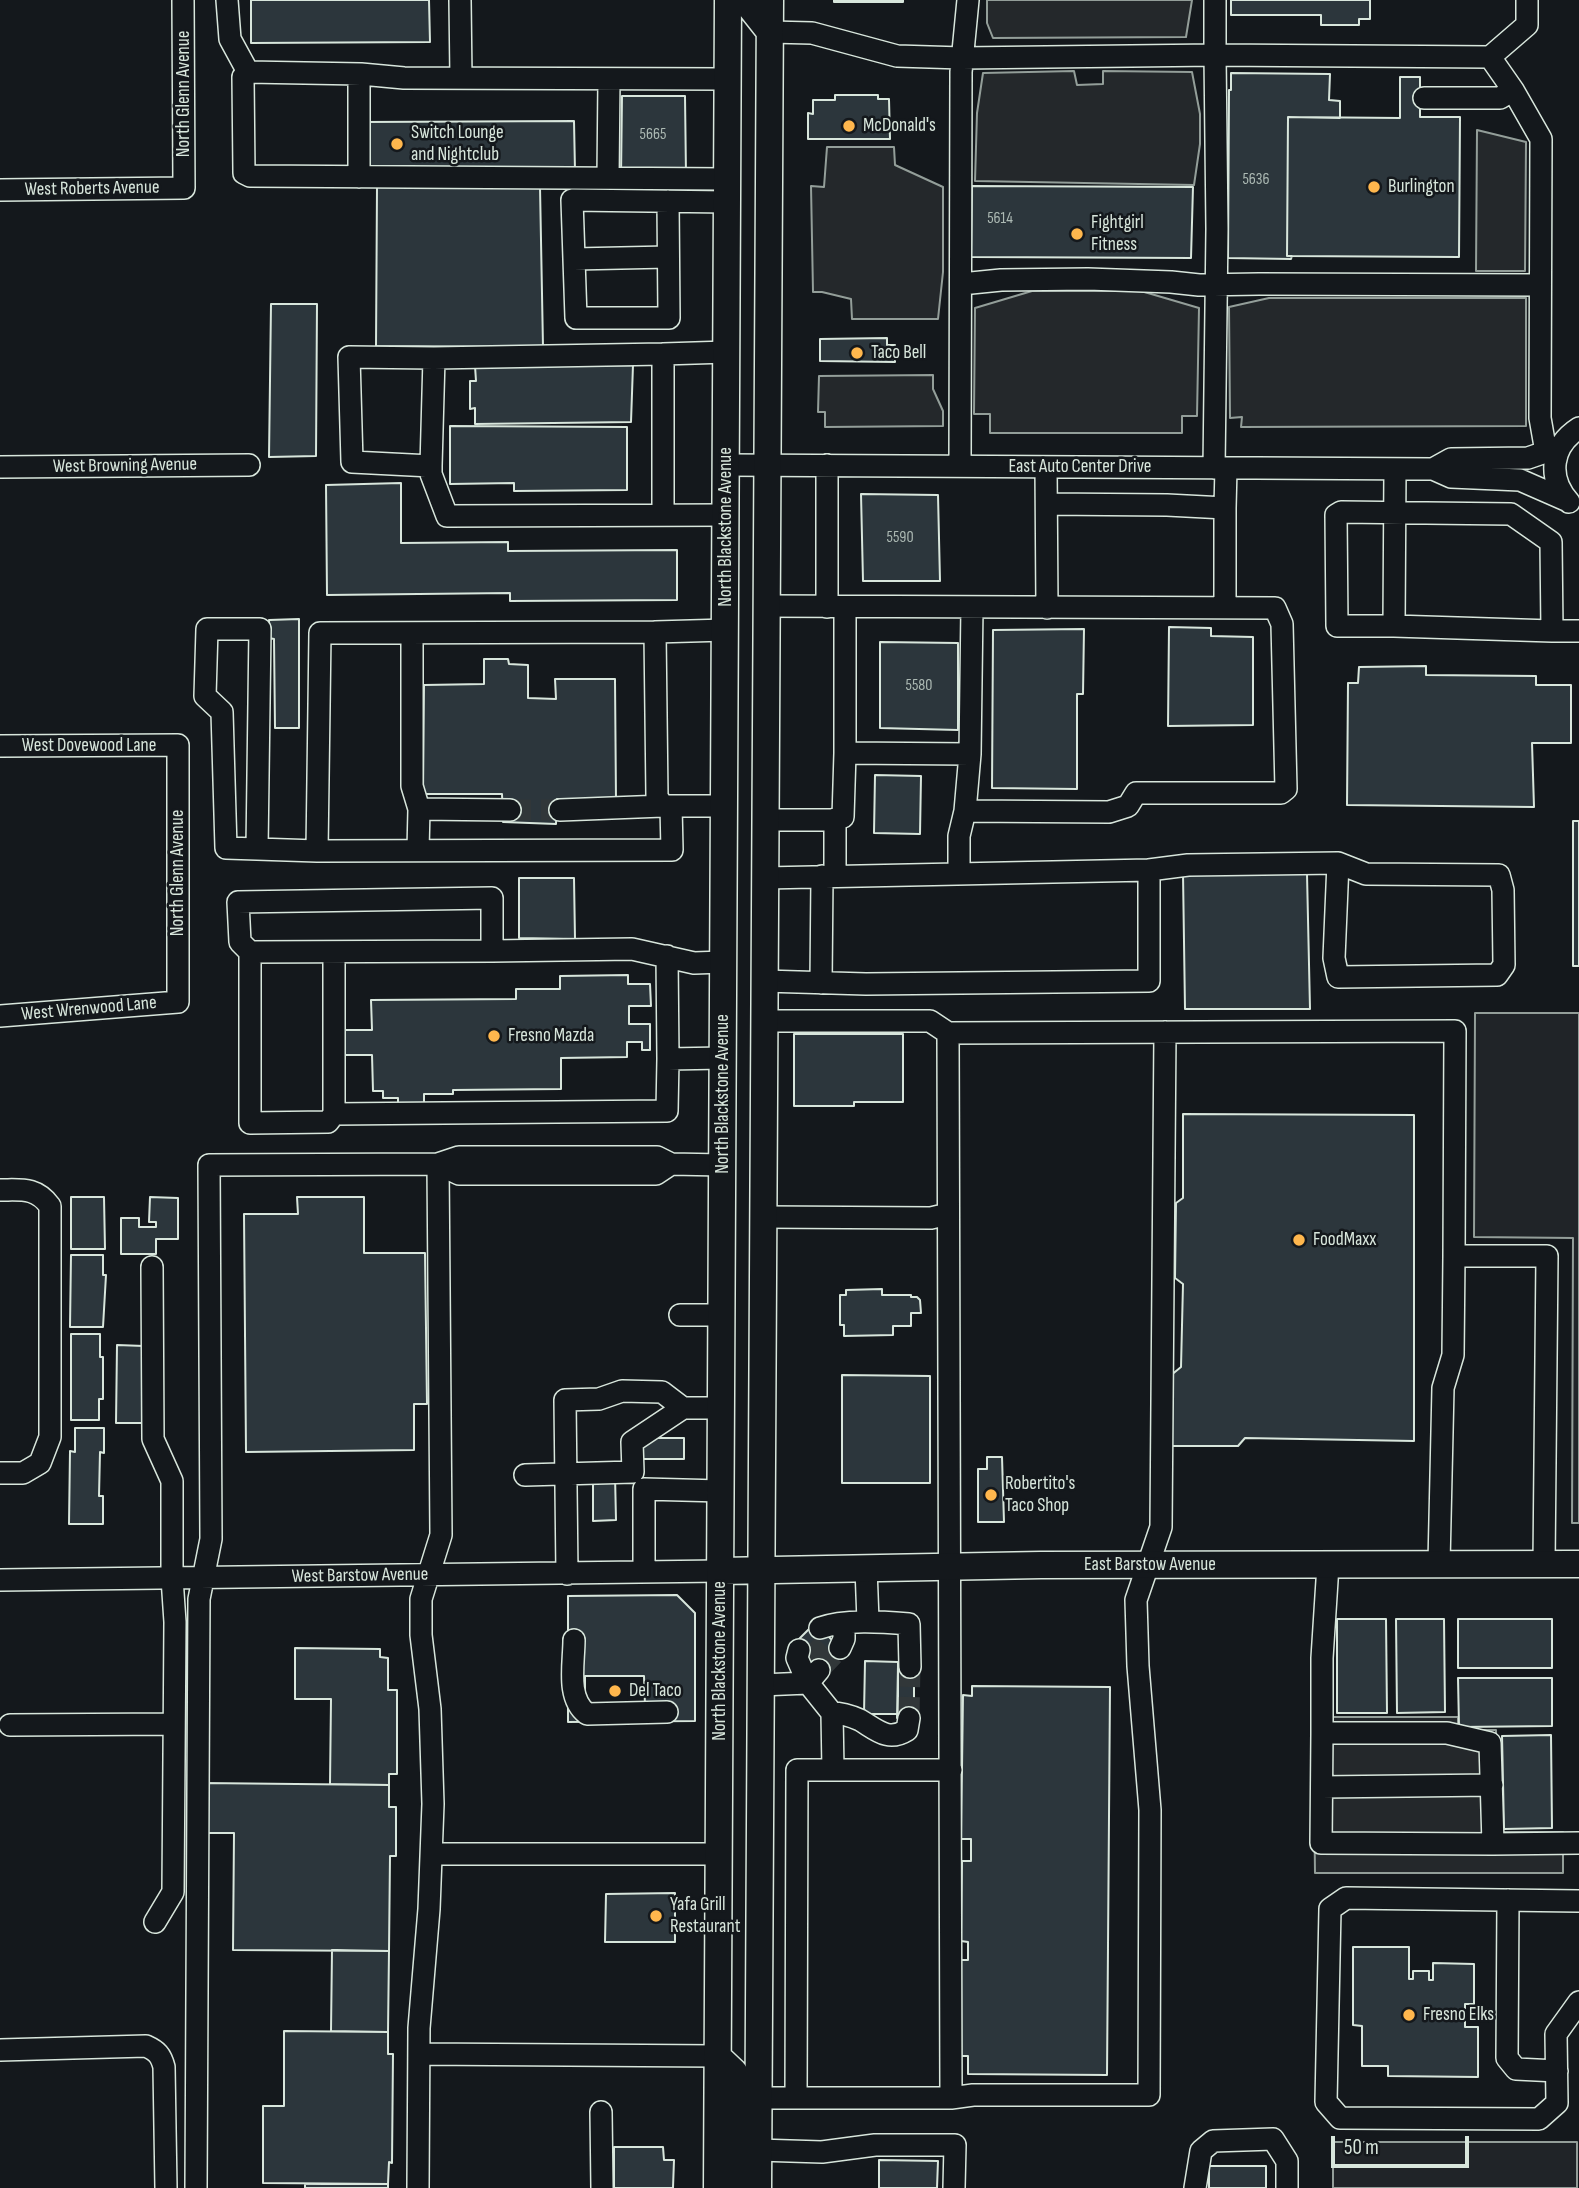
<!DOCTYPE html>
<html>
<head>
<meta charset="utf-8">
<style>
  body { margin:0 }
  #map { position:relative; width:1579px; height:2188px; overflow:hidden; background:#14181c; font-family:"Sofia Sans Condensed",sans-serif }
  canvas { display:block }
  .scale { position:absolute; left:1331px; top:2136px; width:138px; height:32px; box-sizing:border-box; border:4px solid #d8e6dc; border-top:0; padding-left:9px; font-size:21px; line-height:24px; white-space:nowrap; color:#d8e6dc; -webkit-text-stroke:5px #14181c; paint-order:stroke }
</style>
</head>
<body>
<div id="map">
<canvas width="1579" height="2188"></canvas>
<div class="scale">50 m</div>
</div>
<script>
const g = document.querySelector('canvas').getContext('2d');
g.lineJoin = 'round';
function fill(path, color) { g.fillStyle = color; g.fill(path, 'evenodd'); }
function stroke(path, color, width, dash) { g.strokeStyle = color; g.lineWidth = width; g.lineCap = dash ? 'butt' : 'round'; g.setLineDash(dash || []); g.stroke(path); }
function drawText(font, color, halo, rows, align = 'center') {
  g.font = font + ' "Sofia Sans Condensed",sans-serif'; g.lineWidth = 5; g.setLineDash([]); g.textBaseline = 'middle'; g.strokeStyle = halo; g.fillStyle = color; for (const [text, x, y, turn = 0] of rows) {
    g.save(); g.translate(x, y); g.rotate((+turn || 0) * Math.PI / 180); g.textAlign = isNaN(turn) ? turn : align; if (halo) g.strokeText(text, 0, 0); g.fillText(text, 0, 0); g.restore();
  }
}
const green = new Path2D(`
  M 1475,1013 L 1579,1013 L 1579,1523 L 1572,1523 L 1573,1238 L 1474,1237 Z
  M 1333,2142 L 1577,2142 L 1577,2188 L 1333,2188 Z`);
fill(green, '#202428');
stroke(green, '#939e99', 2);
const parking = new Path2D(`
  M 987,0 L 1192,0 L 1186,37 L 993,38 L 987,23 Z
  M 1074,71 L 1077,85 L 1103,84 L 1103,71 L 1192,72 L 1200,114 L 1200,144 L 1194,185 L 975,181 L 977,113 L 983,73 Z
  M 1477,130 L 1526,142 L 1525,271 L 1476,271 Z
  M 827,147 L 894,147 L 895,165 L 943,187 L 943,272 L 938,319 L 852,319 L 851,299 L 822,292 L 813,292 L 811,186 L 824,187 Z
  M 1032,291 L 1141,291 L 1199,308 L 1197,416 L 1182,416 L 1182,433 L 990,433 L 990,414 L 974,414 L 975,308 Z
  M 1269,298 L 1526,298 L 1526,426 L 1241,427 L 1242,417 L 1230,418 L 1229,307 Z
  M 933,375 L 933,389 L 943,411 L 943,426 L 825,427 L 825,412 L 818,412 L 819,376 Z
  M 1313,1717 L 1458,1717 L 1458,1730 L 1496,1730 L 1497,1832 L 1563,1832 L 1563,1873 L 1315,1873 Z`);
fill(parking, '#24282b');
stroke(parking, '#939e99', 2);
const building = new Path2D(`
  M 251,0 L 429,0 L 430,42 L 251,43 Z
  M 834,0 L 903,0 L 903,2 L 834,2 Z
  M 1231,0 L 1370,0 L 1370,19 L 1359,19 L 1359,25 L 1321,25 L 1321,15 L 1231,15 Z
  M 1231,73 L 1330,74 L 1329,100 L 1340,101 L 1340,118 L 1288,117 L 1287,256 L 1292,256 L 1291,259 L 1228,258 L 1229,90 L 1231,90 Z
  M 1400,77 L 1420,77 L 1420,117 L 1460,117 L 1459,257 L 1287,256 L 1288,117 L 1400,118 Z
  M 835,95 L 878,95 L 878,99 L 889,99 L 890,139 L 808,139 L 808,113 L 813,114 L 813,100 L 835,100 Z
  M 622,96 L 685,96 L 686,175 L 621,176 Z
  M 574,121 L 575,171 L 364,171 L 364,122 Z
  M 972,186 L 1193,187 L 1191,258 L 971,257 Z
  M 377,187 L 540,187 L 543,347 L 376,346 Z
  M 271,304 L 317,304 L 316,456 L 269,457 Z
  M 887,338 L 887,345 L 895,345 L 895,362 L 820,361 L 820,339 Z
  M 633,365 L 631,422 L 475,424 L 475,408 L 470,409 L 470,381 L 476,381 L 475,366 Z
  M 450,426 L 627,427 L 627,490 L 514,491 L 514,483 L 450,484 Z
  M 401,483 L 401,543 L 508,542 L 508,551 L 677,550 L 677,600 L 510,601 L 510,593 L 327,595 L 326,485 Z
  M 861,494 L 938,495 L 940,581 L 863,581 Z
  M 299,619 L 299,728 L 275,728 L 274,639 L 269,638 L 269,620 Z
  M 1169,627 L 1211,628 L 1211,636 L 1253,637 L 1253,725 L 1168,726 Z
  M 1084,629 L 1083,694 L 1077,694 L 1077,789 L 992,788 L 993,630 Z
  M 880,642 L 958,643 L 958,730 L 880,728 Z
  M 484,659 L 508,659 L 509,664 L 528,665 L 528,698 L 556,699 L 555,679 L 615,679 L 616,801 L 557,799 L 556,824 L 503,822 L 502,794 L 423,794 L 424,685 L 484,684 Z
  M 1426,666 L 1426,675 L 1536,676 L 1536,685 L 1571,685 L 1571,743 L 1532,743 L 1534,807 L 1347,805 L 1348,683 L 1358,683 L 1359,667 Z
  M 875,775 L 921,776 L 920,834 L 874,833 Z
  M 1573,821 L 1579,821 L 1579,966 L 1573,966 Z
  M 1183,874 L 1307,874 L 1310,1009 L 1185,1009 Z
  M 519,878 L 574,878 L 575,939 L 519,938 Z
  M 628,975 L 628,984 L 650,984 L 651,1006 L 629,1006 L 629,1024 L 650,1024 L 650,1050 L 642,1050 L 642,1042 L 627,1042 L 627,1057 L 561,1058 L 561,1089 L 453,1090 L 453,1094 L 424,1094 L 424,1108 L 398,1108 L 398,1098 L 383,1098 L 383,1091 L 373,1091 L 372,1055 L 339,1055 L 339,1030 L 372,1030 L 371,1000 L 516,999 L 516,989 L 560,989 L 560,976 Z
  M 794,1034 L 903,1034 L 903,1102 L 854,1102 L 854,1106 L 794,1106 Z
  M 1183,1114 L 1414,1115 L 1414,1441 L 1245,1438 L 1238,1446 L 1170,1446 L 1170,1376 L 1181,1367 L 1183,1284 L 1175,1278 L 1176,1203 L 1183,1198 Z
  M 71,1197 L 104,1197 L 105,1249 L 71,1249 Z
  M 150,1197 L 178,1198 L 178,1239 L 156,1239 L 156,1254 L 121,1254 L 121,1218 L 139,1218 L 139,1227 L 156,1227 L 156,1222 L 149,1222 Z
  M 297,1197 L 364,1197 L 364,1253 L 425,1253 L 427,1404 L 414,1404 L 414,1450 L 246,1452 L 244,1214 L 298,1214 Z
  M 71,1255 L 103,1255 L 103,1275 L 106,1275 L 103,1327 L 70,1327 Z
  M 882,1289 L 882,1295 L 911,1295 L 911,1297 L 917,1297 L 920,1300 L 921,1313 L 911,1313 L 911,1326 L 893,1326 L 893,1335 L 844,1336 L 844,1325 L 840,1325 L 840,1295 L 846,1295 L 846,1290 Z
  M 71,1334 L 100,1334 L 100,1357 L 103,1357 L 103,1399 L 99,1399 L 99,1420 L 71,1420 Z
  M 117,1345 L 144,1346 L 143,1423 L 116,1423 Z
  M 842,1375 L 930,1376 L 930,1483 L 842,1483 Z
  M 75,1428 L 104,1428 L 104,1453 L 100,1452 L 99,1496 L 103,1496 L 103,1524 L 69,1524 L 70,1451 L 75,1452 Z
  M 640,1438 L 684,1438 L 684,1459 L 640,1459 Z
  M 987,1457 L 1002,1457 L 1004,1522 L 978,1522 L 978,1469 L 987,1469 Z
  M 615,1475 L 616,1520 L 593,1521 L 593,1476 Z
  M 677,1595 L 695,1613 L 695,1721 L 568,1722 L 568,1596 Z
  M 1337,1619 L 1386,1619 L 1387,1713 L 1337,1713 Z
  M 1396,1619 L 1444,1619 L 1445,1712 L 1397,1713 Z
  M 1458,1619 L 1552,1619 L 1552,1668 L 1458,1668 Z
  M 815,1623 L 845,1653 L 823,1674 L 794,1644 Z
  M 295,1648 L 380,1649 L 380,1657 L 388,1658 L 388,1690 L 397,1690 L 397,1774 L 389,1774 L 389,1785 L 330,1784 L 331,1699 L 295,1699 Z
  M 865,1661 L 898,1662 L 898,1714 L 864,1714 Z
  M 898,1666 L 914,1667 L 914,1718 L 897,1718 Z
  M 585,1676 L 644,1676 L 645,1706 L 585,1707 Z
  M 1458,1678 L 1552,1678 L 1552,1726 L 1459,1727 Z
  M 972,1686 L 1110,1687 L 1107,2075 L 968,2074 L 968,2056 L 960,2056 L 961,1960 L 968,1960 L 968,1942 L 961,1941 L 962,1861 L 971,1861 L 971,1839 L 961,1839 L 963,1695 L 972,1696 Z
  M 1551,1735 L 1552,1828 L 1504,1829 L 1502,1736 Z
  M 203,1783 L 389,1785 L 389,1807 L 396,1807 L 396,1856 L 390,1856 L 389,1951 L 233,1950 L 234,1833 L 203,1833 Z
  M 675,1893 L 675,1942 L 605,1942 L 606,1894 Z
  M 1353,1947 L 1409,1947 L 1409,1979 L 1413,1979 L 1413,1971 L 1429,1971 L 1429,1980 L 1433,1980 L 1433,1963 L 1474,1964 L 1474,2004 L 1465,2004 L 1465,2027 L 1478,2027 L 1478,2077 L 1388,2076 L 1388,2066 L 1362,2066 L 1362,2026 L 1353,2025 Z
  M 332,1950 L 389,1951 L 388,2032 L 331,2031 Z
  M 284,2031 L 388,2032 L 388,2054 L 393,2054 L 392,2163 L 389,2162 L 388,2184 L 263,2183 L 263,2106 L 284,2106 Z
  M 614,2147 L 663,2147 L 664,2160 L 674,2160 L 673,2188 L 614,2188 Z
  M 879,2160 L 938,2161 L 937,2188 L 879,2188 Z
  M 1209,2166 L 1266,2166 L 1266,2188 L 1209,2188 Z
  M 305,2184 L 388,2184 L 388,2188 L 305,2188 Z`);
fill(building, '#2c363c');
stroke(building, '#d8e6dc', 2);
stroke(new Path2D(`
  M 510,810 L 560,810
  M 809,1659 L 830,1638
  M 819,1670 L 840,1648
  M 909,1718 L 910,1667`), '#313739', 21, [21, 10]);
const minor = new Path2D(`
  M 227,0 L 230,39 L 248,72
  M 460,0 L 461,78
  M 770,32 L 812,33 L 897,56 L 962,58 L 1215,55 L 1215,0
  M 1490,57 L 1527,25 L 1527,0
  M 359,74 L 359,177
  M 1424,98 L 1500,98 L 1513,90
  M 608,178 L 609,79
  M 728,179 L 250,176 L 244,173 L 243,77 L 248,72 L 361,74 L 404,78 L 728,79
  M 0,190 L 184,188 L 183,0
  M 668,201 L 669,318 L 576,318 L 572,200 L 728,202
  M 574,259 L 668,257
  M 961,284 L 1001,280 L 1088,279 L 1171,282 L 1199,285 L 1259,284 L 1540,285
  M 663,354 L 727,352
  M 434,358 L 663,354 L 663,515
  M 727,465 L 1433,469 L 1451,477 L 1520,480 L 1568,501
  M 827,465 L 827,607
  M 431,466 L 352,462 L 349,357 L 434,358 L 431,466 L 431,474 L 447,516 L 726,515
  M 960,466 L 961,72 L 968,0
  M 0,467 L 249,465
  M 1046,467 L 1047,608
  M 1214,468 L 1217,229 L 1215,55 L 1490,57 L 1513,90 L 1541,139 L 1540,418 L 1546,452
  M 1433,469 L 1451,459 L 1528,458 L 1560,447
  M 1569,502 C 1547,477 1551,446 1579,428
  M 1047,504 L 1167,505 L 1225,508 L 1225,608
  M 1225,508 L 1226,468
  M 845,607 L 845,753
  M 1394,626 L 1552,631 L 1551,542 L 1511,514 L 1341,512 L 1336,515 L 1337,626 L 1394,626 L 1395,469
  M 1552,631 L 1579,631
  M 655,632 L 320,633 L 317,851 L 672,850 L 671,806
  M 412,633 L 412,786 L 419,809
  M 0,746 L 178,745 L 178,1002 L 0,1016
  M 970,754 L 972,607
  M 725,806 L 663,806 L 657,797 L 655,632 L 726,630
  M 560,810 L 663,806
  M 835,819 L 835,876
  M 765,820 L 832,820 L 843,817 L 845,753 L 970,754 L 965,811 L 1109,812 L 1128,806 L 1136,793 L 1281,793 L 1286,789 L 1282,624 L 1275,608 L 766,606
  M 257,849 L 226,848 L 222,712 L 205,696 L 207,629 L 260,629 L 257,849 L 317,851
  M 418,850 L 419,809 L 510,810
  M 1149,870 L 1188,865 L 1338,863 L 1366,874 L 1499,875 L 1503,890 L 1504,965 L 1497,975 L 1338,977 L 1334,958 L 1338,863
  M 959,874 L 959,836 L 965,811
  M 250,952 L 492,951
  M 334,952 L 334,1114
  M 667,956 L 668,1059
  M 764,981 L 866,984 L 1149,981 L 1149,870 L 765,878
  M 821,983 L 822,876
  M 764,1021 L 930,1021 L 948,1033 L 1455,1031 L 1454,1256
  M 948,1033 L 951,2098
  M 723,1058 L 668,1059 L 667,1111 L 334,1114 L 328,1122 L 250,1123 L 250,952 L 240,942 L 238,902 L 492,898 L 492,951 L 632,949 L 694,963 L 724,962
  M 438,1164 L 459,1174 L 656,1174 L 671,1164
  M 0,1190 C 22,1190 36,1187 50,1206 L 50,1437 L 40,1463 L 23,1473 L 0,1473
  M 763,1217 L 931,1218 L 948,1214
  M 152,1267 L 153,1439 L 172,1481 L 172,1578 L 175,1622 L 173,1892 L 155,1922
  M 680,1315 L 722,1315
  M 525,1475 L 633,1472 L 632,1442 L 683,1408
  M 1439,1563 L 1443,1388 L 1453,1355 L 1454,1256 L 1547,1256 L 1544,1564
  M 1328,1565 L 1322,1658 L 1322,1733 L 1447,1733 L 1490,1743 L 1493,1844 L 1579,1843
  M 866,1568 L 868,1621
  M 644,1572 L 644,1489 L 721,1491
  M 567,1574 L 565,1400 L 599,1399 L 622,1391 L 662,1392 L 683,1408 L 721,1408
  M 0,1580 L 720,1571
  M 820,1628 C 844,1619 883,1622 909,1624 L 910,1667
  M 574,1640 C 574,1664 566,1698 587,1714 L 667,1712
  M 840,1648 L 844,1639 L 844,1625
  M 799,1650 L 797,1658 L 808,1683 L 819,1670
  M 761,1685 L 808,1683 L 832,1713 L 833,1770
  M 832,1713 C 841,1713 851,1716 860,1720 C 877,1730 888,1742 907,1730 L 909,1718
  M 10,1725 L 174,1724
  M 1322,1733 L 1321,1843 L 1493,1844
  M 1322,1787 L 1492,1785
  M 432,1854 L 718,1854
  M 1508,1900 L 1507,2058 L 1516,2069 L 1557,2071
  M 1579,1901 L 1346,1898 L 1330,1909 L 1326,2102 L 1340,2118 L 1539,2119 L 1557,2103 L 1556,2034 L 1579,2002
  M 0,2050 L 146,2046 C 157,2051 161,2055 164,2067 L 166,2188
  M 419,2054 L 717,2056
  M 758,2098 L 951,2098 L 973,2095 L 1149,2095 L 1150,1810 L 1138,1666 L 1136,1600 L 1161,1527 L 1165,1032
  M 796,2098 L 797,1770 L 951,1770
  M 601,2112 L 602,2188
  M 758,2150 L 822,2152 L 875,2145 L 955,2145 L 954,2188
  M 196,2188 L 199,1599 L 211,1539 L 209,1165 L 438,1164 L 459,1157 L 657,1157 L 671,1164 L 723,1165
  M 418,2188 L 419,2028 L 429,1909 L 433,1804 L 430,1709 L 421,1635 L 421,1599 L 441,1535 L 438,1164
  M 1195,2188 L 1201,2151 L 1213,2141 L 1273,2139 L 1287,2161 L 1287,2188`);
const major = new Path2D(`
  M 751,0 L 751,8 L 770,32
  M 720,1571 L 1041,1565 L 1579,1564
  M 717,2056 L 734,2072 L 739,2091 L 739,2188
  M 717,2188 L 728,0
  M 758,2188 L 770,0`);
stroke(minor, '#d8e6dc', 24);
stroke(major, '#d8e6dc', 29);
stroke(minor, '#14181c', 21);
stroke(major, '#14181c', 26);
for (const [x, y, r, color] of [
  [849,126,7,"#ffb74d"],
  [397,144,7,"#ffb74d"],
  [1374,187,7,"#ffb74d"],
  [1077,234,7,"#ffb74d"],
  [857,353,7,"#ffb74d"],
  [494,1036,7,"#ffb74d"],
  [1299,1240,7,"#ffb74d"],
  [991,1495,7,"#ffb74d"],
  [615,1691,7,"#ffb74d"],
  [656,1916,7,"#ffb74d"],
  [1409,2015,7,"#ffb74d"]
]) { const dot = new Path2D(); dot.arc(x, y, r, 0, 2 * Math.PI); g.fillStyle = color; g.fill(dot); stroke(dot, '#14181c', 2.5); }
drawText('16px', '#adbab4', null, [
  ["5665",653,135],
  ["5636",1256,180],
  ["5614",1000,219],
  ["5590",900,538],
  ["5580",919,686]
]);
drawText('19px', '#d8e6dc', '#14181c', [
  ["North Glenn Avenue",184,94,-90],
  ["West Roberts Avenue",92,189,-1],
  ["West Browning Avenue",125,466,-1],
  ["East Auto Center Drive",1080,467],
  ["North Blackstone Avenue",726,527,-90],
  ["West Dovewood Lane",89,746],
  ["North Glenn Avenue",178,873,-90],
  ["West Wrenwood Lane",89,1009,-5],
  ["North Blackstone Avenue",723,1094,-90],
  ["East Barstow Avenue",1150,1565],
  ["West Barstow Avenue",360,1576,-1],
  ["North Blackstone Avenue",720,1661,-90]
]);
drawText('19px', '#d8e6dc', '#14181c', [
  ["McDonald's",863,126],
  ["Switch Lounge",411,133],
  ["and Nightclub",411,155],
  ["Burlington",1388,187],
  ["Fightgirl",1091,223],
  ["Fitness",1091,245],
  ["Taco Bell",871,353],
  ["Fresno Mazda",508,1036],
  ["FoodMaxx",1313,1240],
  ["Robertito's",1005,1484],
  ["Taco Shop",1005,1506],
  ["Del Taco",629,1691],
  ["Yafa Grill",670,1905],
  ["Restaurant",670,1927],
  ["Fresno Elks",1423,2015]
], 'left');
</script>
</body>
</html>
